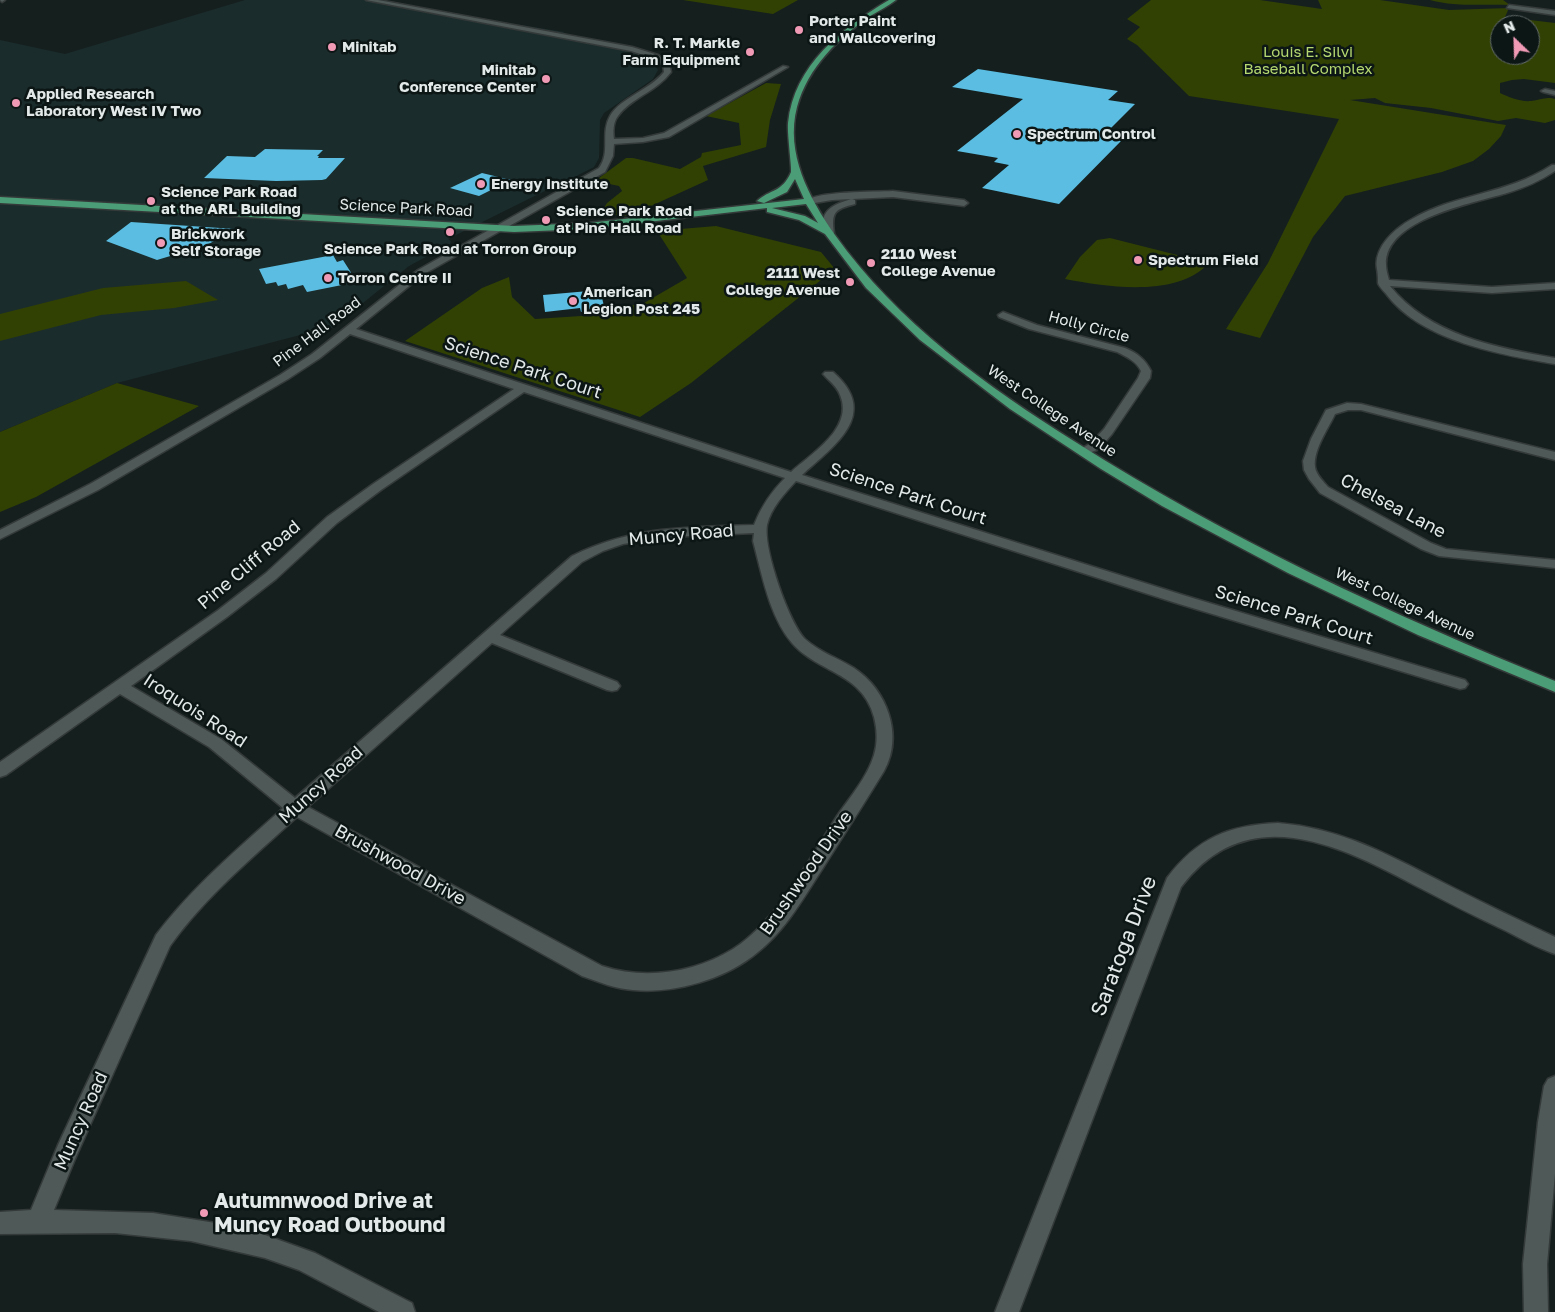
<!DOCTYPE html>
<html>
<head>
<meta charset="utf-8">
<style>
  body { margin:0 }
  #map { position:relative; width:1555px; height:1312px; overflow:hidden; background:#151f1e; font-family:"Golos Text",sans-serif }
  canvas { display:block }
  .north { position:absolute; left:1490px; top:15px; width:50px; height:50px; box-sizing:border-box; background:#0c1615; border:1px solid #626a69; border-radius:50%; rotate:336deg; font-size:14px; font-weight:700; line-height:20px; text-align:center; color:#e2e9e8 }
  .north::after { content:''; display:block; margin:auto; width:18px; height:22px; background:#f09ab6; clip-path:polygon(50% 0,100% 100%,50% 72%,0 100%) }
</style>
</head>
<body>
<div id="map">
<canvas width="1555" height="1312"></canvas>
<div class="north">N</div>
</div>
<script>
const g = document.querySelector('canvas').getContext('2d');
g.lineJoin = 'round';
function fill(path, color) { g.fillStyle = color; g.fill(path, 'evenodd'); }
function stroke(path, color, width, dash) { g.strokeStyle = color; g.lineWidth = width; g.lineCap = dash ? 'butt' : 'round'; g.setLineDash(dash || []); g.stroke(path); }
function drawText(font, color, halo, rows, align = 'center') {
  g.font = font + ' "Golos Text",sans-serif'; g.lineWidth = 5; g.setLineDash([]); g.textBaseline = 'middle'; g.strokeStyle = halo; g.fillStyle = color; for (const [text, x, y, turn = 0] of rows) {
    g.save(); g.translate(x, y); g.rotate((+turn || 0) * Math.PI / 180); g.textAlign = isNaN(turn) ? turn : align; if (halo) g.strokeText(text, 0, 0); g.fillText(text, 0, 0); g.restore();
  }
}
fill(new Path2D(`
  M 245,0 L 369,0 L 564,32 L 559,38 L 621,49 L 643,56 L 654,63 L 658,70 L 653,79 L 604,113 L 600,120 L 599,158 L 594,167 L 578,175 L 573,180 L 569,179 L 448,239 L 451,241 L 450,244 L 409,266 L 328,331 L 323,329 L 117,383 L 0,432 L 0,40 L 65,54 Z`), '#1b2c2c');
fill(new Path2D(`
  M 683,0 L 798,0 L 773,14 Z
  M 1151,0 L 1260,0 L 1322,9 L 1318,0 L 1380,0 L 1449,10 L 1509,8 L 1505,17 L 1555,23 L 1555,83 L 1524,79 L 1512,80 L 1500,83 L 1500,93 C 1509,97 1520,102 1531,101 C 1540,100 1546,96 1555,99 L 1555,120 L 1545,123 L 1516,118 L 1498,121 L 1431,108 L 1385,103 L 1375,98 L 1350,100 L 1506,125 L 1501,136 L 1489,149 L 1473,161 L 1442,172 L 1345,196 L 1313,237 L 1260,338 L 1226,329 L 1268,263 L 1339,119 L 1189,96 L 1137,45 L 1127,39 L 1140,27 L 1127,19 ZM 1500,25 L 1530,25 L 1530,55 L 1500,55 Z
  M 1430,0 L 1503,0 L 1510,5 C 1483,4 1455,7 1430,0 Z
  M 766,83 L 781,84 L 770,120 L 766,147 L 703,166 L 708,180 L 629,216 L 600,214 L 607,203 L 622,191 L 619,186 L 595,181 L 626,158 L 633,158 L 680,169 L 701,157 L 702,153 L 741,145 L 739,123 L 706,116 Z
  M 716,226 L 821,252 L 835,269 L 691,383 L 640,417 L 405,341 L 482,288 L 509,277 L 512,297 L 535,319 L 581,316 L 644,303 L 687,278 L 657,231 Z
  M 1110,238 L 1209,263 C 1178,298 1106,287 1065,279 L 1080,257 L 1097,240 Z
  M 186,281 L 218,300 L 174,308 L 101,315 L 0,341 L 0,314 L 103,288 Z
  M 117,383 L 199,406 L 36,497 L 0,512 L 0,432 Z`), '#314104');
fill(new Path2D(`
  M 978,69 L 1118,91 L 1108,100 L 1135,104 L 1104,135 L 1123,139 L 1059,204 L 982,188 L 1009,165 L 994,162 L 998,158 L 957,151 L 1023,99 L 952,87 Z
  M 265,149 L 323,150 L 317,156 L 319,156 L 318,158 L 345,158 L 326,179 L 322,180 L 276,181 L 204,178 L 227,156 L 255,157 Z
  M 482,173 L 511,180 L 479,196 L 450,188 Z
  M 131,222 L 235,229 L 207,245 L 157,260 L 106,241 Z
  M 333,255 L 337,262 L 343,260 L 357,282 L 307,292 L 303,285 L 288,289 L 286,284 L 278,286 L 276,282 L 266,284 L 259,269 Z
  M 600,290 L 605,310 L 581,312 L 580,308 L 545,312 L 543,295 Z`), '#5abde1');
const minor = new Path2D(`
  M 0,0 L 5,0 L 2,2 Z
  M 366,0 L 378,0 L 632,47 L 658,55 L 669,63 L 671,72 C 656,92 631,98 618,116 C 613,122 613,132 614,139 L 643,138 L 664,133 L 783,66 L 788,67 L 669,137 L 643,142 L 614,144 L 613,156 L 605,172 L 424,274 L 356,329 L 791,472 C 812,453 854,428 840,395 C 837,386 829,381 823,374 L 825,372 L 833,372 C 881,414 835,445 802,475 L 1186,596 L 1465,680 L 1468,684 L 1465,688 L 1460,689 L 1176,603 L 796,481 C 784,494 771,508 767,525 C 763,548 789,623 805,639 C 819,652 838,658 854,668 C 887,690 904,735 884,771 C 864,804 843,836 823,868 C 804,897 786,930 758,952 C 726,979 675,994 633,990 C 616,989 599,982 582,976 L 297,817 C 252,858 205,897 170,946 L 75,1159 L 54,1210 L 153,1213 L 228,1225 L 265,1235 L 315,1253 L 412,1303 L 415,1312 L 379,1312 L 299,1270 L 265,1258 L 191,1241 L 115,1233 L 0,1234 L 0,1212 L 31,1210 L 58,1145 L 156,935 C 192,887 239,848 283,808 L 209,747 L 120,694 L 6,775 L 0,777 L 0,762 L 217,611 L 266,573 L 327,517 L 373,484 L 514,389 L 350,334 L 320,358 L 288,379 L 98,490 L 0,539 L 0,530 L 90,484 L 280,375 L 312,354 L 418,270 L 599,168 C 611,152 600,133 610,116 C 620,98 650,90 664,72 L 663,65 L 653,58 L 631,51 ZM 524,392 L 785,478 C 771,492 761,507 754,525 C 689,527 632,526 572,556 L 295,798 L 221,739 L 131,686 L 227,617 L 276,579 L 337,523 L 381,490 ZM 754,533 L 753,541 C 762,574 769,616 792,643 C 818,673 862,672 874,717 C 877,729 878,742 874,755 C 868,776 850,797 837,816 C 810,858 775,923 733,949 C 694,973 645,980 602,966 L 308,807 L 492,643 L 607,690 L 612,691 L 617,690 L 620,686 L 617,682 L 500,635 L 582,562 L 603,551 L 623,544 L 666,537 Z
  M 1509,5 L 1555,11 L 1555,15 L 1507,8 Z
  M 1545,89 L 1555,91 L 1555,95 L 1543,92 L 1541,91 Z
  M 1552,165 L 1555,165 L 1555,171 C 1540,181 1524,188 1507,193 C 1474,203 1384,219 1386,265 C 1386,270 1388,276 1389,280 L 1492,287 L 1555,283 L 1555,289 L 1492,293 L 1390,286 C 1429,335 1497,348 1555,358 L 1555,364 C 1501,355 1422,341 1387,295 C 1385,292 1379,287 1378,283 C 1378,280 1378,274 1377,269 C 1373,248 1395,228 1412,219 C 1457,193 1506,195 1552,165 Z
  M 893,191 L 964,200 L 968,203 L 964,206 L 893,197 L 832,200 L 809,204 L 805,201 C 818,191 874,192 893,191 Z
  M 852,199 L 855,200 L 855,204 C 835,209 831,212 834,233 L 829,236 L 826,235 C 816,212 833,204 852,199 Z
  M 1003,312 L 1037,325 L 1125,348 C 1137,353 1145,359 1151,371 L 1150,378 L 1112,434 L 1099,449 L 1082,456 L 1076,452 L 1091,443 L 1104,429 L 1138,378 L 1141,371 C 1136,361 1127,357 1117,352 L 1029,329 L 999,317 L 998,315 Z
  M 1347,403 L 1361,404 L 1555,452 L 1555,460 L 1361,410 L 1348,410 L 1335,414 C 1328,429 1313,450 1315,467 C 1316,475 1324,482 1328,487 L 1431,543 L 1446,549 L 1555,560 L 1555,568 L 1439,556 L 1421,549 L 1320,493 L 1309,479 L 1304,470 L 1303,461 L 1311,439 L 1326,410 Z
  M 1278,823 C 1340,828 1387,854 1442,882 C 1479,901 1517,919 1555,937 L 1555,954 C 1537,948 1520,938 1504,930 C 1476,917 1449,903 1422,889 C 1343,847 1249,797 1181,887 L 1019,1312 L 995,1312 L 1167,878 C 1197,838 1229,825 1278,823 Z
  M 1555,1076 L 1555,1174 L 1547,1264 L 1548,1312 L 1524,1312 L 1523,1264 L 1538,1122 L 1544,1086 L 1548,1079 Z`);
const major = new Path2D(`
  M 889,0 L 896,0 C 888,6 880,10 872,15 C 838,38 808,67 797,107 C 785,153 809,198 835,235 C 898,323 986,386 1077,443 C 1228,539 1390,614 1555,681 L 1555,692 L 1418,635 L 1288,573 L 1162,506 L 1101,469 L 1010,409 L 920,340 L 866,288 L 825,234 L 799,220 L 767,212 L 767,208 L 588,229 L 514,232 L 0,203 L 0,197 L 514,226 L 588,223 L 804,199 L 795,179 L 787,192 L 764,203 L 757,201 C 770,189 782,193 791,172 C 792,169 787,133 788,123 C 794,65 842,28 889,0 ZM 806,204 L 818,223 L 805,216 L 772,208 Z`);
stroke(minor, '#343a39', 3);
stroke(major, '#343a39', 3);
fill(minor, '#4e5958');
fill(major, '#4a9d76');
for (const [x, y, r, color] of [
  [799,30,5,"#f09ab6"],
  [332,47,5,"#f09ab6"],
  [750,52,5,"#f09ab6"],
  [546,79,5,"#f09ab6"],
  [16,103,5,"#f09ab6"],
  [1017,134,5,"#f09ab6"],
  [481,184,5,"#f09ab6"],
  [151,201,5,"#f09ab6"],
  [546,220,5,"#f09ab6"],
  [450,232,5,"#f09ab6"],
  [161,243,5,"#f09ab6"],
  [1138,260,5,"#f09ab6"],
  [871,263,5,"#f09ab6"],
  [328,278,5,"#f09ab6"],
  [850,282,5,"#f09ab6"],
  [573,301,5,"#f09ab6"],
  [204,1213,5,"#f09ab6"]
]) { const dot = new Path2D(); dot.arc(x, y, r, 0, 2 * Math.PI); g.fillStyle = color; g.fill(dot); stroke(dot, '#0c1615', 2); }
drawText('bold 15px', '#e2e9e8', '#0c1615', [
  ["Porter Paint",809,21],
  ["and Wallcovering",809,38],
  ["R. T. Markle",740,43,"right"],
  ["Farm Equipment",740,60,"right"],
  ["Minitab",342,47],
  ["Minitab",536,70,"right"],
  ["Conference Center",536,87,"right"],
  ["Applied Research",26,94],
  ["Laboratory West IV Two",26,111],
  ["Spectrum Control",1027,134],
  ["Energy Institute",491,184],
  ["Science Park Road",161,192],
  ["at the ARL Building",161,209],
  ["Science Park Road",556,211],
  ["at Pine Hall Road",556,228],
  ["Brickwork",171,234],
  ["Self Storage",171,251],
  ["Science Park Road at Torron Group",450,249,"center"],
  ["2110 West",881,254],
  ["College Avenue",881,271],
  ["Spectrum Field",1148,260],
  ["2111 West",840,273,"right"],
  ["College Avenue",840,290,"right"],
  ["Torron Centre II",338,278],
  ["American",583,292],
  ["Legion Post 245",583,309]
], 'left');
drawText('15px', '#b5d871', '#0c1615', [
  ["Louis E. Silvi",1308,52],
  ["Baseball Complex",1308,69]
]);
drawText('15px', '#e2e9e8', '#0c1615', [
  ["Science Park Road",406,208,3],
  ["Holly Circle",1089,327,15],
  ["Pine Hall Road",317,332,-37],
  ["West College Avenue",1052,411,34],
  ["West College Avenue",1405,604,25]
]);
drawText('18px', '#e2e9e8', '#0c1615', [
  ["Science Park Court",523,368,18],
  ["Science Park Court",908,494,18],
  ["Chelsea Lane",1393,506,28],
  ["Muncy Road",681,535,-5],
  ["Pine Cliff Road",249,565,-40],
  ["Science Park Court",1294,615,17],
  ["Iroquois Road",195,711,33],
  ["Muncy Road",321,785,-42],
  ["Brushwood Drive",400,865,29],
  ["Brushwood Drive",806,873,-55],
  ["Muncy Road",81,1121,-66]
]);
drawText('21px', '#e2e9e8', '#0c1615', [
  ["Saratoga Drive",1124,946,-69]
]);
drawText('bold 21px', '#e2e9e8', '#0c1615', [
  ["Autumnwood Drive at",214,1201],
  ["Muncy Road Outbound",214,1225]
], 'left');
</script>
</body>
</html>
